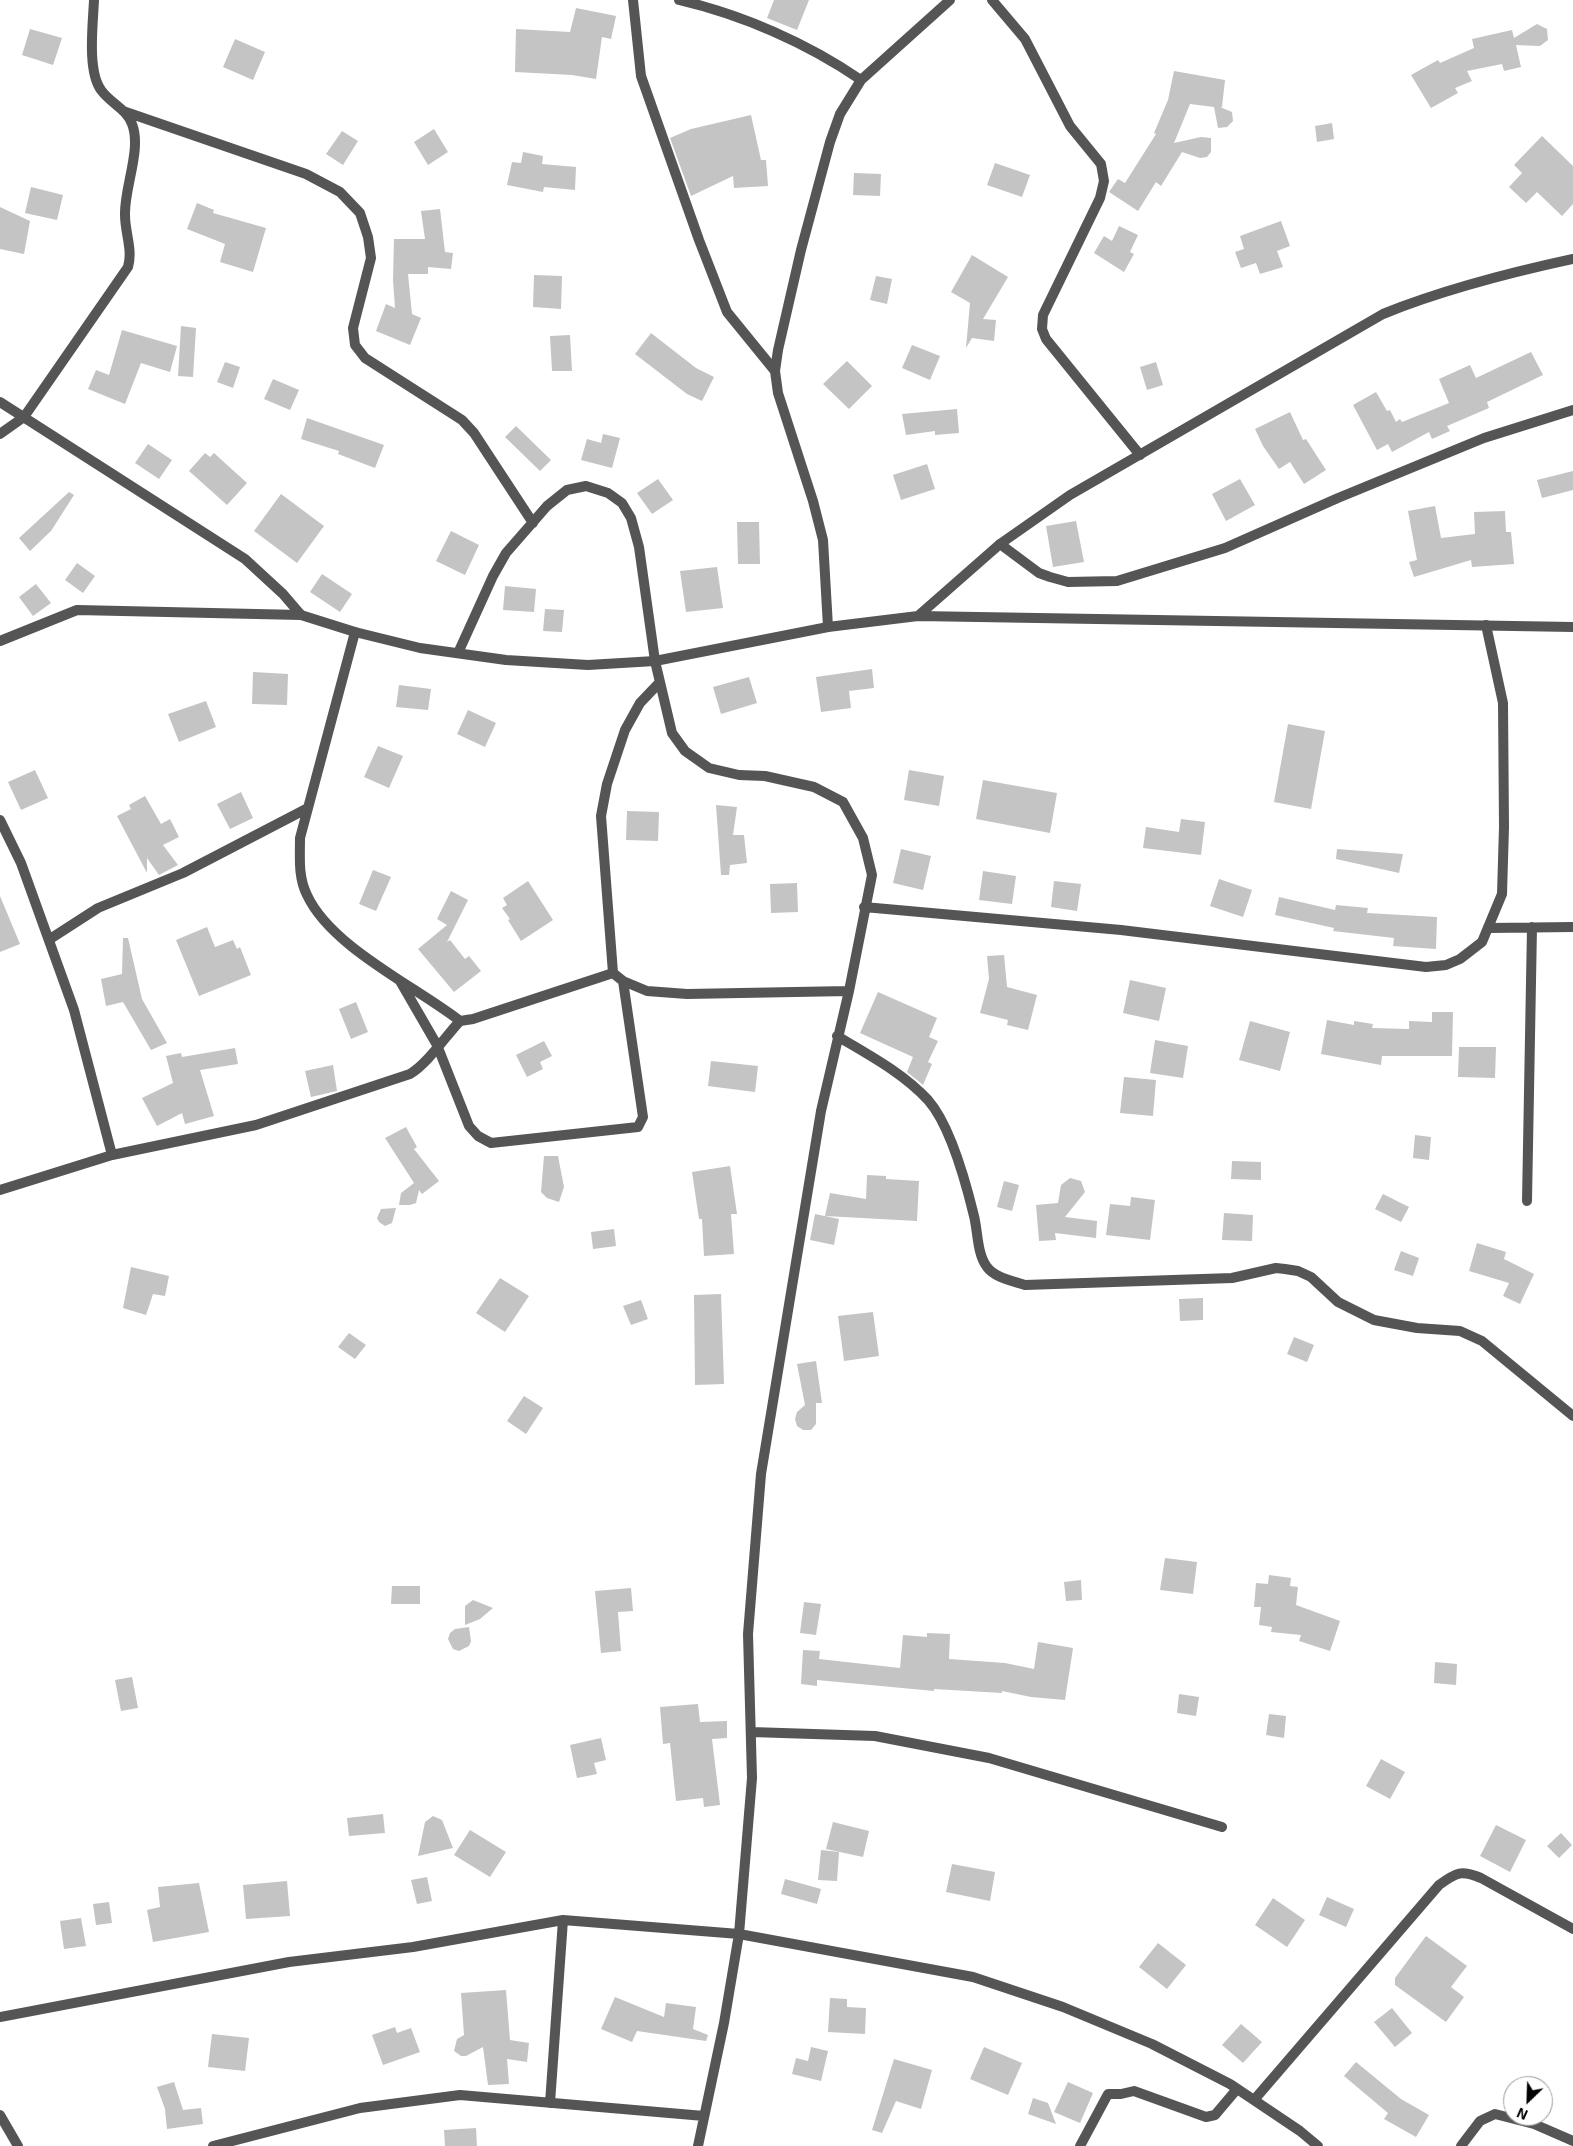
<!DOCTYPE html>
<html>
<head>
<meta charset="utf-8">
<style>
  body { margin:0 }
  #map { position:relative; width:1573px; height:2146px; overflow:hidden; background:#fff; font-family:"Exo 2",sans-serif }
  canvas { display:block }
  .north { position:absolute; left:1503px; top:2076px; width:50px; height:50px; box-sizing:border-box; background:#fff; border:1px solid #999; border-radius:50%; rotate:204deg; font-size:14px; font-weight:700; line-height:20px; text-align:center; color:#000 }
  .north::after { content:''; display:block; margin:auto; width:18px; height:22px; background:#000; clip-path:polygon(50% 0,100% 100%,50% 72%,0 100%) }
</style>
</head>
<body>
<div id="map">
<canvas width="1573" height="2146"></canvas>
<div class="north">N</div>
</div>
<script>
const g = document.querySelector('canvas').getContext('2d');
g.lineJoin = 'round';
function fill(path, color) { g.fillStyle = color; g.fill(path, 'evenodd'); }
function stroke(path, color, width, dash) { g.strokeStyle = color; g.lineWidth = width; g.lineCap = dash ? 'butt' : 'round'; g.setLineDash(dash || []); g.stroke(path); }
fill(new Path2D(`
  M 774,0 L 809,0 L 797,30 L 767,18 Z
  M 576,8 L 616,16 L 611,39 L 602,37 L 596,79 L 572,75 L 515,72 L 516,29 L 570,32 Z
  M 1537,24 L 1547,29 L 1548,40 L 1540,46 L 1516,45 L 1521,67 L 1504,71 L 1502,64 L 1467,71 L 1472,81 L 1455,88 L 1458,93 L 1431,108 L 1411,75 L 1438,60 L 1440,63 L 1474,48 L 1472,39 L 1512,30 L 1514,38 Z
  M 30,29 L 62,38 L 53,65 L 22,55 Z
  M 235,39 L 265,52 L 253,80 L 223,67 Z
  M 1174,71 L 1225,80 L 1222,107 L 1220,107 L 1232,112 L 1233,121 L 1227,127 L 1218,128 L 1214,107 L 1190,104 L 1174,143 L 1201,137 L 1211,138 L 1211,152 L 1207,157 L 1200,158 L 1182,152 L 1161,186 L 1156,182 L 1138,211 L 1109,192 L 1118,179 L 1125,183 L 1156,134 L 1154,133 L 1168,100 Z
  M 751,115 L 761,160 L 766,160 L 768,186 L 734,188 L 733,176 L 691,196 L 670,138 L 691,129 Z
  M 1332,123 L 1334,139 L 1317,142 L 1315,126 Z
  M 434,129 L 448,152 L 428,165 L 414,142 Z
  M 342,131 L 358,141 L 343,165 L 326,154 Z
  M 1542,136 L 1573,166 L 1573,204 L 1562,216 L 1537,192 L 1526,203 L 1509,187 L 1522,173 L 1514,165 Z
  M 523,152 L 543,156 L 542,164 L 576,167 L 575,190 L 544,187 L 543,192 L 507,185 L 512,162 L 521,163 Z
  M 995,163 L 1030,175 L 1022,197 L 987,185 Z
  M 854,173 L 881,174 L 880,196 L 853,195 Z
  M 31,187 L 63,195 L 57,220 L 25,213 Z
  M 197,203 L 214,210 L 213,213 L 266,228 L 253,272 L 220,262 L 225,244 L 187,229 Z
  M 0,207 L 30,221 L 24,254 L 0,249 Z
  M 440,209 L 445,252 L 453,253 L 451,269 L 428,267 L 428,274 L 408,274 L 412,314 L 421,318 L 410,345 L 376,331 L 386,304 L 395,308 L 393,280 L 394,239 L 425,239 L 421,211 Z
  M 1281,221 L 1290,246 L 1277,251 L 1283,267 L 1260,274 L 1256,263 L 1241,268 L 1235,252 L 1244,249 L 1240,236 Z
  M 1119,226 L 1138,235 L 1130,252 L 1134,254 L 1124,272 L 1094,253 L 1104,236 L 1112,241 Z
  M 972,255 L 1008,277 L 983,319 L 996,320 L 994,341 L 972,338 L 966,348 L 970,303 L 951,292 Z
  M 534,275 L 562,276 L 561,309 L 533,307 Z
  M 876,276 L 892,279 L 887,304 L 870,300 Z
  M 181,326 L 196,328 L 193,377 L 178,376 Z
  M 122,330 L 177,346 L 170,372 L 141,363 L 125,404 L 88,389 L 96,370 L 109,375 Z
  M 651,333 L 696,368 L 714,377 L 702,401 L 687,394 L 635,354 Z
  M 570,335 L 572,371 L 552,371 L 550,336 Z
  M 912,345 L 940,356 L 930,380 L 902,368 Z
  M 1531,352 L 1543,375 L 1487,402 L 1489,408 L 1447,426 L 1450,431 L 1432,439 L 1429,432 L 1392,452 L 1388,444 L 1377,450 L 1353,405 L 1376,392 L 1387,411 L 1390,410 L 1396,422 L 1400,419 L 1402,422 L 1449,403 L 1439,379 L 1470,365 L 1476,378 Z
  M 847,361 L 872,386 L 849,409 L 823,384 Z
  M 225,362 L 240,367 L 233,388 L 217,382 Z
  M 1156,362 L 1163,385 L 1147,390 L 1140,367 Z
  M 273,379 L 299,390 L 290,410 L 264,399 Z
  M 957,409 L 959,433 L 935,435 L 935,431 L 906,435 L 902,414 Z
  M 1290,412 L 1303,440 L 1306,439 L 1326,470 L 1304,484 L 1290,462 L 1279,469 L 1263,446 L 1255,429 Z
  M 307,418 L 384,445 L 375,468 L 338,454 L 339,451 L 301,439 Z
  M 516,426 L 551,460 L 540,471 L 505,437 Z
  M 603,434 L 620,438 L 612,468 L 581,460 L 587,439 L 601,443 Z
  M 148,444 L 172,460 L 159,479 L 135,463 Z
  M 205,453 L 210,457 L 214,453 L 247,483 L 227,505 L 189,471 Z
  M 927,464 L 935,489 L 901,500 L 893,475 Z
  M 1573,471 L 1573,490 L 1542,498 L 1537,480 Z
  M 658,479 L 673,500 L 652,514 L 637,493 Z
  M 1240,479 L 1255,505 L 1226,521 L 1212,494 Z
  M 69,492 L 74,495 L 51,531 L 30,551 L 19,538 Z
  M 281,494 L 324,526 L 297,563 L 254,531 Z
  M 1435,506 L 1441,538 L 1475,534 L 1474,512 L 1505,511 L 1506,532 L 1511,532 L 1514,564 L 1472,567 L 1471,560 L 1414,577 L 1409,562 L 1417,560 L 1408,511 Z
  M 1076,521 L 1084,562 L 1053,567 L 1046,526 Z
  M 737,522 L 759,522 L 760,564 L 738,564 Z
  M 451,531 L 479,545 L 465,575 L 436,561 Z
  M 77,563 L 95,576 L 83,593 L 65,580 Z
  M 717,567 L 723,608 L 686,612 L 680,571 Z
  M 322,574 L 352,594 L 340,612 L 310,592 Z
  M 36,584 L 51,603 L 33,616 L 19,597 Z
  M 505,586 L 536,589 L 534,612 L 503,610 Z
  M 545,609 L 564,610 L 562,632 L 543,631 Z
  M 872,669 L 874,688 L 849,691 L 851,708 L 821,712 L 816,677 Z
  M 253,672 L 288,674 L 287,705 L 252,704 Z
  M 749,677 L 757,703 L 721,714 L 713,687 Z
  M 399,685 L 431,689 L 428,710 L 396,707 Z
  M 206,701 L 216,727 L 179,742 L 168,714 Z
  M 468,710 L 496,723 L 485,747 L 457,734 Z
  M 1288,724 L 1325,731 L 1311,809 L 1274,802 Z
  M 378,746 L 403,756 L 389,788 L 364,777 Z
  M 35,770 L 48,798 L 21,810 L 8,782 Z
  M 909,770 L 944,776 L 939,806 L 904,800 Z
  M 983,780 L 1057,793 L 1050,833 L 976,819 Z
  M 241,792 L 253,818 L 230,829 L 217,804 Z
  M 145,796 L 161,824 L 170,819 L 179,837 L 163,845 L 178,865 L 159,875 L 147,858 L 147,873 L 117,816 L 131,809 L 129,805 Z
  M 716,805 L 737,807 L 733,835 L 744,835 L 747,863 L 730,865 L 729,875 L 721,875 Z
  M 627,811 L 659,812 L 658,841 L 626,840 Z
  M 1181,819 L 1205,822 L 1201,855 L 1143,848 L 1146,827 L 1179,832 Z
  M 901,849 L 931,856 L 923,890 L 893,883 Z
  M 1337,849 L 1403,854 L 1399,873 L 1336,859 Z
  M 373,870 L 391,877 L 376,911 L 359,904 Z
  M 983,871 L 1016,876 L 1012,904 L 979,900 Z
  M 1219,879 L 1252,890 L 1243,917 L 1210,906 Z
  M 528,881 L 553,920 L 521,941 L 508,920 L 510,919 L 502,908 L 507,905 L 503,898 Z
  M 1054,881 L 1081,884 L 1077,911 L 1051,907 Z
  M 797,883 L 798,912 L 771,913 L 770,884 Z
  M 451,891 L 468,900 L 447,942 L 450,940 L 465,959 L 469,956 L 481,971 L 454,992 L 418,949 L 447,925 L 437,919 Z
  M 0,896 L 20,944 L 0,952 Z
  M 1279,897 L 1335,910 L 1336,905 L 1368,908 L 1367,913 L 1437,917 L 1436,949 L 1393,946 L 1394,938 L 1333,931 L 1334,928 L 1275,915 Z
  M 207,927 L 215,947 L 233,940 L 237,949 L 240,947 L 251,975 L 199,996 L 176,940 Z
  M 123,938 L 128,938 L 142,999 L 167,1043 L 151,1050 L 123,1002 L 106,1006 L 101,979 L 122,974 Z
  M 1004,955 L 1007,987 L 1037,995 L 1028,1030 L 1007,1025 L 1008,1020 L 980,1013 L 989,979 L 987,956 Z
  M 1130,980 L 1166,988 L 1159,1021 L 1123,1013 Z
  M 878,992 L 937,1018 L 929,1037 L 938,1041 L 928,1062 L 932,1064 L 923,1085 L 907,1072 L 913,1057 L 860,1033 Z
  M 356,1002 L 368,1032 L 351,1039 L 339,1009 Z
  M 1432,1012 L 1453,1012 L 1452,1056 L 1382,1056 L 1381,1065 L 1321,1054 L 1327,1020 L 1354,1025 L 1354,1021 L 1373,1024 L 1372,1028 L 1409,1029 L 1409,1021 L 1432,1022 Z
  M 1250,1021 L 1290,1032 L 1280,1071 L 1239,1060 Z
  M 1155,1040 L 1188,1046 L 1183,1078 L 1150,1073 Z
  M 544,1041 L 552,1056 L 540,1062 L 543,1069 L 527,1077 L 516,1055 Z
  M 1459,1047 L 1496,1047 L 1495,1078 L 1458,1077 Z
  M 235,1048 L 238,1064 L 200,1070 L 214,1116 L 185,1124 L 182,1113 L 157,1126 L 142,1098 L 173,1083 L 166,1056 L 181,1053 L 182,1057 Z
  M 711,1061 L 758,1066 L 755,1092 L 708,1086 Z
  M 333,1065 L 337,1091 L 311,1097 L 305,1071 Z
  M 1124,1077 L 1156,1080 L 1153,1116 L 1120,1113 Z
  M 406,1127 L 417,1147 L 414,1149 L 439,1181 L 422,1194 L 419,1190 L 416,1203 L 410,1205 L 399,1205 L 401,1193 L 414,1183 L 385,1138 Z
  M 1415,1135 L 1431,1137 L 1429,1160 L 1413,1158 Z
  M 544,1156 L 558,1156 L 564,1187 L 559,1202 L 547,1198 L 541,1192 Z
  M 1232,1161 L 1261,1162 L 1261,1180 L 1231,1179 Z
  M 730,1166 L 737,1214 L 731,1214 L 734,1254 L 704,1256 L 702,1219 L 699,1219 L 692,1172 Z
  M 867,1175 L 886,1176 L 886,1179 L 919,1181 L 917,1221 L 825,1216 L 830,1193 L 866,1199 Z
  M 1070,1178 L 1081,1181 L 1085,1192 L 1065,1217 L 1097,1221 L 1096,1238 L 1055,1233 L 1056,1240 L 1039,1241 L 1036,1205 L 1058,1203 L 1061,1185 Z
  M 1004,1181 L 1019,1185 L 1012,1211 L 997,1207 Z
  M 1383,1194 L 1409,1207 L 1401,1222 L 1375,1209 Z
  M 1131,1197 L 1155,1200 L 1150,1240 L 1106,1235 L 1110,1204 L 1130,1206 Z
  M 396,1208 L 392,1223 L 385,1226 L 379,1222 L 377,1218 L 381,1209 Z
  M 1224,1213 L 1253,1215 L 1252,1241 L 1222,1240 Z
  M 815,1214 L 839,1219 L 834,1245 L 810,1240 Z
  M 614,1229 L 616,1246 L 593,1249 L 591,1232 Z
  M 1477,1243 L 1506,1252 L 1504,1259 L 1534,1274 L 1520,1304 L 1503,1296 L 1509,1283 L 1469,1271 Z
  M 1401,1251 L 1419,1258 L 1413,1276 L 1394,1270 Z
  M 131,1267 L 169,1276 L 165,1296 L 153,1294 L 146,1315 L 123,1308 Z
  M 500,1278 L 529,1296 L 505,1332 L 476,1313 Z
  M 721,1294 L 724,1384 L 695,1385 L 694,1295 Z
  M 1203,1298 L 1203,1320 L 1180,1321 L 1179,1299 Z
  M 641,1300 L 648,1319 L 631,1325 L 623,1306 Z
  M 873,1312 L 879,1356 L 844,1361 L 838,1316 Z
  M 349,1333 L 366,1345 L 355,1359 L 338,1347 Z
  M 1294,1337 L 1314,1345 L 1307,1362 L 1287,1354 Z
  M 816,1361 L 822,1403 L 816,1403 L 816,1424 L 811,1430 L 803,1430 L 797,1426 L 795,1419 L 797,1412 L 805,1405 L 797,1364 Z
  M 524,1396 L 543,1408 L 526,1434 L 507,1421 Z
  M 1165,1558 L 1197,1562 L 1193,1594 L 1160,1590 Z
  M 1269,1575 L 1291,1578 L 1290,1586 L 1298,1587 L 1296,1605 L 1340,1621 L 1330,1651 L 1299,1641 L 1301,1635 L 1271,1632 L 1272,1627 L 1259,1625 L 1261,1607 L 1254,1607 L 1256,1583 L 1268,1584 Z
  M 1081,1580 L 1082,1600 L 1066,1601 L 1064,1582 Z
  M 392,1586 L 420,1586 L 420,1604 L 391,1604 Z
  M 631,1588 L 633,1611 L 618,1612 L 621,1651 L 601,1653 L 595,1591 Z
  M 473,1600 L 493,1608 L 480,1619 L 465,1625 L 465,1606 Z
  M 804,1602 L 821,1604 L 816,1635 L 800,1633 Z
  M 469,1627 L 471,1641 L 469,1646 L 459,1651 L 453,1649 L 448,1639 L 450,1633 L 455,1629 Z
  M 927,1633 L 950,1634 L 949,1659 L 1005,1663 L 1034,1669 L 1038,1642 L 1073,1648 L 1065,1700 L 1031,1697 L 1002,1691 L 1002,1693 L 934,1689 L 934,1691 L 817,1680 L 817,1686 L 801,1684 L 803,1650 L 820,1651 L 819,1659 L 900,1668 L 903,1635 L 927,1637 Z
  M 1435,1662 L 1457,1664 L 1456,1685 L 1434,1683 Z
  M 132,1677 L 138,1708 L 121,1711 L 115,1680 Z
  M 1179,1694 L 1199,1697 L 1196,1716 L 1177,1713 Z
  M 698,1704 L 700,1722 L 727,1721 L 727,1738 L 712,1739 L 720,1805 L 704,1807 L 703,1798 L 676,1801 L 670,1743 L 663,1744 L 660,1707 Z
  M 1269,1714 L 1286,1716 L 1284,1738 L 1266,1735 Z
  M 601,1738 L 606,1760 L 594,1763 L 597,1774 L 577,1778 L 570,1745 Z
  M 1381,1759 L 1405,1772 L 1390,1799 L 1366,1786 Z
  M 383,1814 L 385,1833 L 349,1836 L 347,1818 Z
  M 433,1816 L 442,1820 L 453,1848 L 418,1856 L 425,1822 Z
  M 833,1822 L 869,1831 L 863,1857 L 826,1849 Z
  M 1496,1825 L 1526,1840 L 1510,1872 L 1480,1856 Z
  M 470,1830 L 506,1852 L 490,1877 L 454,1855 Z
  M 1561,1833 L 1572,1845 L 1559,1858 L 1547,1846 Z
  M 821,1850 L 839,1852 L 837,1881 L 818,1880 Z
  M 952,1864 L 995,1872 L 990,1901 L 946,1892 Z
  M 427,1877 L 432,1901 L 417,1904 L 411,1880 Z
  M 785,1879 L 821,1889 L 817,1904 L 781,1894 Z
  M 287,1881 L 290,1916 L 246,1919 L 243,1885 Z
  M 199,1883 L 209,1932 L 153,1942 L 147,1910 L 160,1907 L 158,1887 Z
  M 1327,1897 L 1354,1909 L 1346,1927 L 1319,1915 Z
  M 1273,1898 L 1305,1920 L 1287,1947 L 1255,1925 Z
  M 109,1902 L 112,1923 L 96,1925 L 93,1904 Z
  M 81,1918 L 86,1946 L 64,1949 L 60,1921 Z
  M 1426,1936 L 1467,1966 L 1451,1987 L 1464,1997 L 1446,2022 L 1395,1985 L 1395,1978 Z
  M 1158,1943 L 1186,1965 L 1167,1989 L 1139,1967 Z
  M 506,1990 L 510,2040 L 529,2043 L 527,2062 L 507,2059 L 509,2084 L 488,2085 L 483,2047 L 466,2056 L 461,2056 L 454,2051 L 457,2039 L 464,2035 L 461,1993 Z
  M 615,1997 L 664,2017 L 666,2003 L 696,2007 L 693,2029 L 708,2035 L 706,2041 L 637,2031 L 632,2042 L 601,2029 Z
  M 830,1998 L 847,1999 L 847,2007 L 866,2008 L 865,2034 L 828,2032 Z
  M 1392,2008 L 1412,2033 L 1395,2047 L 1374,2022 Z
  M 1241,2024 L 1262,2042 L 1243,2063 L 1222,2045 Z
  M 395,2027 L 397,2033 L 411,2028 L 420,2052 L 383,2065 L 372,2035 Z
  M 212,2034 L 249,2038 L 245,2071 L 208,2067 Z
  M 811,2047 L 828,2051 L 821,2081 L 792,2074 L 796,2058 L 808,2061 Z
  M 984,2047 L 1022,2063 L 1008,2095 L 970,2079 Z
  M 894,2059 L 932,2070 L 921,2109 L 896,2101 L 882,2133 L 872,2130 Z
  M 1356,2062 L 1401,2099 L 1429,2115 L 1416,2137 L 1384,2119 L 1388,2113 L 1344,2076 Z
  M 174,2082 L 183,2110 L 201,2108 L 203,2124 L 167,2129 L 165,2109 L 157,2087 Z
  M 1068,2082 L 1093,2093 L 1080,2123 L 1054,2112 Z
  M 1033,2098 L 1048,2103 L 1056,2124 L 1028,2114 Z
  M 476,2128 L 477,2146 L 445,2146 L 444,2130 Z`), '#c4c4c4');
stroke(new Path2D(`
  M 633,0 L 641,76 L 699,240 L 727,312 L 775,371
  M 679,0 C 743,15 807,43 861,80
  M 992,0 L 1025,39 L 1070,126 L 1101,164 L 1104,181 L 1100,198 L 1043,315 L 1042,329 L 1046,339 L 1140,455
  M 123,111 L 306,174 L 340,192 L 360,213 L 368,237 L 371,258 L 353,328 L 355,345 L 365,358 L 462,420 L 474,433 L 533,523
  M 0,402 L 245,559 L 283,594 L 301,615
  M 0,434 L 24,417 L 128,267 C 133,250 125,233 125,215 C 124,188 142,149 132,124 C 127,109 110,103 101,90 C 87,71 93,24 94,0
  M 1000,544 L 1039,573 L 1050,577 L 1068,582 L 1117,581 L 1225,548 L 1338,498 L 1484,438 L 1573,410
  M 828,627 L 823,540 L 813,501 L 778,393 L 775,371 L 778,350 L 801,250 L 830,142 L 840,114 L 861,80 L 950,0
  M 355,632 L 300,838 C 300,858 298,877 307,895 C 331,947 415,986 460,1021 L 473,1019 L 613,973
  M 458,653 L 493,576 L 506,553 L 547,506 L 567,490 L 586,486 L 608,493 L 622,503 L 631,518 L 639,547 L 655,661 L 672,733 L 685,751 L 709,768 L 739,775 L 765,776 L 814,787 L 843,802 L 863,838 L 872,875 L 849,991 L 821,1111 L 761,1474 L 748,1634 L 752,1778 L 739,1934 L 724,2023 L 698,2146
  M 660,682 L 640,703 L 625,730 L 607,784 L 601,816 L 613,973 L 623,981 L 647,991 L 687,994 L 849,991
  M 0,820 L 21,863 L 74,1010 L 112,1155
  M 864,907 L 1121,930 L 1426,967 L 1446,965 L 1460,959 L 1482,942 L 1502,894 L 1504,827 L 1503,703 L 1486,625
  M 1490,928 L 1573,927
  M 50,939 L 98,908 L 183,873 L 308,808
  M 400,981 L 437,1045 L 469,1126 L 478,1136 L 491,1143 L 638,1127 L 643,1117 L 623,981
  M 837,1036 C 869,1055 903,1073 928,1100 C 950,1125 966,1183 974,1216 C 978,1232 977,1254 987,1267 C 995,1278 1013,1281 1025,1285 L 1232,1278 L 1276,1268 L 1285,1269 L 1298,1271 L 1311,1277 L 1338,1302 L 1374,1320 L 1417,1328 L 1460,1331 L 1482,1341 L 1573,1416
  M 0,1190 L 112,1155 L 256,1125 L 410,1074 C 428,1063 445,1037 460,1021
  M 1527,1201 L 1532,927
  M 751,1732 L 875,1736 L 989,1758 L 1222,1827
  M 0,2017 L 289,1962 L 413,1947 L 563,1920 L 739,1934 L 973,1977 L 1063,2007 L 1152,2044 L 1230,2084 L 1300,2131 L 1318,2146
  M 1254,2100 L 1439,1885 C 1457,1872 1461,1870 1481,1878 L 1573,1929
  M 550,2103 L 563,1920
  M 0,2115 L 18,2146
  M 213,2146 L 360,2108 L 460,2095 L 704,2116
  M 1080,2146 L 1108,2094 L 1121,2094 L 1134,2091 L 1206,2117 L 1215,2115 L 1237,2089
  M 1461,2146 L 1480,2121 L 1495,2114 L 1534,2124 L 1573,2141`), '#555', 10);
stroke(new Path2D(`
  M 918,616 L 1573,627
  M 0,641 L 77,610 L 301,615 L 355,632 L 420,648 L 506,660 L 588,665 L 655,661 L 828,627 L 918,616 L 1000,544 L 1070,495 L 1383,314 C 1445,289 1508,273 1573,259`), '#555', 10);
</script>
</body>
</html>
